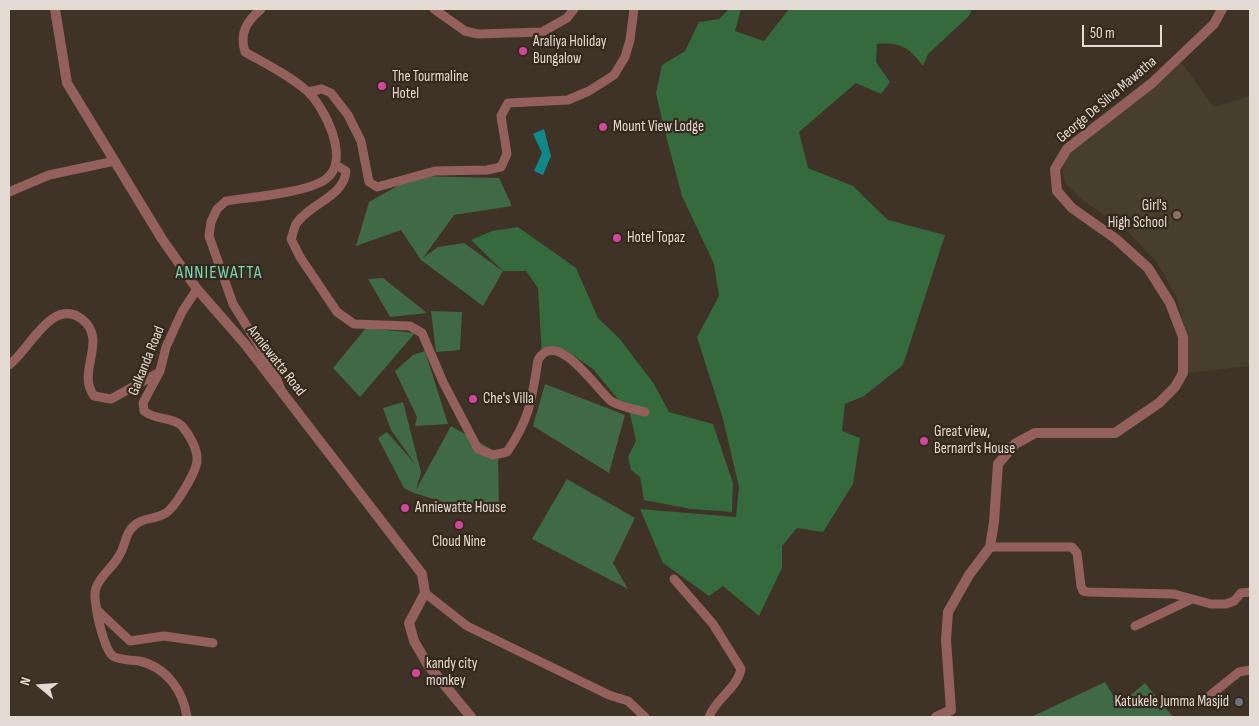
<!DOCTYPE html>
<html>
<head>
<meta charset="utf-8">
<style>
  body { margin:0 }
  #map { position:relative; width:1259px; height:726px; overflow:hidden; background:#3f3226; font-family:"Sofia Sans Condensed",sans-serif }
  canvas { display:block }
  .frame { position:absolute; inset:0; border:10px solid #e3dad3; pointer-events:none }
  .north { position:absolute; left:15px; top:661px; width:50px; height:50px; -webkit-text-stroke:4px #35281c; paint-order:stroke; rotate:288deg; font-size:14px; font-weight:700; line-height:20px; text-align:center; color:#e3dad3 }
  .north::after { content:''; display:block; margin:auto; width:18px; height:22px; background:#e3dad3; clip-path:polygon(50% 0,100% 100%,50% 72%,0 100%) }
  .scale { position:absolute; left:1082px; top:25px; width:80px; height:22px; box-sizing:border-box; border:2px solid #e3dad3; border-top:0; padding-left:6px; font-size:15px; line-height:18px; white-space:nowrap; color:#e3dad3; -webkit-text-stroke:4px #35281c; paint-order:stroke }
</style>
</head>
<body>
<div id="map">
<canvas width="1259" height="726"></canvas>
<div class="frame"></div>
<div class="north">N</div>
<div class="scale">50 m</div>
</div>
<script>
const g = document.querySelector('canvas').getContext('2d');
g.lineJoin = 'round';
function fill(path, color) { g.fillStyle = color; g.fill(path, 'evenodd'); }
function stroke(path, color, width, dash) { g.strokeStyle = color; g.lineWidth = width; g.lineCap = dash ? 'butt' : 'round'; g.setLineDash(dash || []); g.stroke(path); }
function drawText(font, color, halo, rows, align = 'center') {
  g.font = font + ' "Sofia Sans Condensed",sans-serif'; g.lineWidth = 4.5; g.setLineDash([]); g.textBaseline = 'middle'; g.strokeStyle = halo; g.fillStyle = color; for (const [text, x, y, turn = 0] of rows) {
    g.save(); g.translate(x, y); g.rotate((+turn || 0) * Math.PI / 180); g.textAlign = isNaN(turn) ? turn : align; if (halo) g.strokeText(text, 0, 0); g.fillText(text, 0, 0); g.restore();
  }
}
fill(new Path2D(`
  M 1181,62 L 1214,107 L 1250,96 L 1250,366 L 1186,373 L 1186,333 L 1177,298 L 1156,261 L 1126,230 L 1082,200 L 1066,184 L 1062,169 L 1068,151 Z`), '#473e2d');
fill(new Path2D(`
  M 415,176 L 499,178 L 512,206 L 454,215 L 423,258 L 438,247 L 464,243 L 503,271 L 483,306 L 421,260 L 401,230 L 356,246 L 369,202 Z
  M 383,278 L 427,313 L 390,317 L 368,279 Z
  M 431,311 L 462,312 L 460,350 L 436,352 Z
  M 366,328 L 415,333 L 360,397 L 333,368 Z
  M 425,351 L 448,424 L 415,426 L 417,417 L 395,371 L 413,355 Z
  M 545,384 L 625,415 L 609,473 L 533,426 Z
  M 403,402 L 421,472 L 416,490 L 451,426 L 498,453 L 499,509 L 463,508 L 414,493 L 404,488 L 378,438 L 387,432 L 416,465 L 391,430 L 383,408 Z
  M 567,479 L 635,518 L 613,563 L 628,589 L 532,539 Z
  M 1105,682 L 1119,705 L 1145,683 L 1173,717 L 1031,717 Z`), '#406945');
fill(new Path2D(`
  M 729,9 L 741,9 L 735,31 L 764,41 L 789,9 L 972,9 L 969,16 L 928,54 L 923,66 C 909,47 900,42 877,44 L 876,62 L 890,82 L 881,94 L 856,83 L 799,132 L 808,168 L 853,186 L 888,220 L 945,235 L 903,365 L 864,396 L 845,404 L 842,431 L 860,438 L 853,484 L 823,532 L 797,528 L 782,546 L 782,568 L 759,616 L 723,586 L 709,596 L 663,563 L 640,509 L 736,517 L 739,487 L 723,419 L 697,337 L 719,296 L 714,264 L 682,196 L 665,132 L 656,93 L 662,65 L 685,51 L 699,22 L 719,19 Z
  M 518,227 L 576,268 L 598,318 L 619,338 L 654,384 L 669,412 L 713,424 L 733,483 L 732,512 L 691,509 L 644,500 L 640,477 L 631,470 L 628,457 L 636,441 L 630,414 L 593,369 L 564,349 L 552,350 L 542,356 L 538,288 L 526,271 L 503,271 L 471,240 L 492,231 Z`), '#346a3c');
fill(new Path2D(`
  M 544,129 L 551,156 L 543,175 L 534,171 L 542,153 L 533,134 Z`), '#108788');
stroke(new Path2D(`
  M 261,9 C 247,21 239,33 245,52 C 266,64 289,75 307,91 C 325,107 351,160 326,179 C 307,193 251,197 226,201 L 217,209 L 211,222 L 209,236 L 233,304 L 273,368 L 281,390
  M 434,9 L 465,31 L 478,34 L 542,32 L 567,18 L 574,9
  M 308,92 L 322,89 L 331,93 L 348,115 L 361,141 L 369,182 L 377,187 L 435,171 L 487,170 L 501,167 L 507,154 L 501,116 L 508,103 L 568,100 L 589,91 L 614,75 L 625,57 L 630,40 L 634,9
  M 336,165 L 346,171 C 344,197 310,203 296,224 C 294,228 293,234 291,239 L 300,257 L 337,312 L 354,324 L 410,326 L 422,333 L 443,382 L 478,449 L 493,455 L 507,452 C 530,419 532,398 538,360 C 557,327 597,390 611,401 C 620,407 635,409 645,412
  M 9,192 L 49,175 L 115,161
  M 9,365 C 29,351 52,295 83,320 C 108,341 76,372 94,396 L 111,399 L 158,373
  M 990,547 L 1072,547 L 1077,553 L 1081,586 L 1083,591 L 1088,592 L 1174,594 L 1211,604 L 1226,604 L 1234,601 L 1241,593 L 1250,592
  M 674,579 L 713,624 L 741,669 C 737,689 716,698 709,717
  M 425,593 L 467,626 L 609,695 L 628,701 L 645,717
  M 97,610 L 130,641 L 164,636 L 213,643
  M 1135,626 L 1192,599
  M 1203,701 L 1239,672 L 1250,670
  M 187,717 C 183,690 166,667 139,661 C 131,660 119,660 113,656 C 105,651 97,616 96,606 C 95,600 94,593 96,588 C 101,574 114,567 120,554 C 126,544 125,532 136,524 C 143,518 155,519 164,514 C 174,510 197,471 197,460 C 198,450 189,434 182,426 C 173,417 154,420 144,411 L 143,403 L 160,371 L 166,347 L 182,312 L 197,289`), '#94605c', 9);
stroke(new Path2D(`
  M 55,9 L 67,83 L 162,239 L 197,289 L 245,344 L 422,574 L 425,593 L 409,623 L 414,641 L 428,665 L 471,717
  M 936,717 L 951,710 L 946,640 L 948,612 L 969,575 L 990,547 L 994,522 L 998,464 L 1015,444 L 1035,433 L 1115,433 L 1159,403 L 1175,387 L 1183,373 L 1183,337 L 1170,303 L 1148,268 L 1116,239 L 1072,208 L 1057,191 L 1055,169 L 1067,149 L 1152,83 L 1214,24 L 1222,9`), '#94605c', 10);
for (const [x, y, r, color] of [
  [523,51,5,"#d1479c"],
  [382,86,5,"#d1479c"],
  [603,127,5,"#d1479c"],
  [1177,215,5,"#8d6e63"],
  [617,238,5,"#d1479c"],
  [473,399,5,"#d1479c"],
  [924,441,5,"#d1479c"],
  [405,508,5,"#d1479c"],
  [459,525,5,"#d1479c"],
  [416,673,5,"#d1479c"],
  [1239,702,5,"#6b7280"]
]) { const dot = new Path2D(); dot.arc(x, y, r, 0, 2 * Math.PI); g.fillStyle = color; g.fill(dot); stroke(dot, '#35281c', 2); }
drawText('15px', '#e3dad3', '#35281c', [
  ["Araliya Holiday",533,42],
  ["Bungalow",533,59],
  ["The Tourmaline",392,77],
  ["Hotel",392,94],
  ["Mount View Lodge",613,127],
  ["Girl's",1167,206,"right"],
  ["High School",1167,223,"right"],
  ["Hotel Topaz",627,238],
  ["Che's Villa",483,399],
  ["Great view,",934,432],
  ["Bernard's House",934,449],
  ["Anniewatte House",415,508],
  ["Cloud Nine",459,542,"center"],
  ["kandy city",426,664],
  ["monkey",426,681],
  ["Katukele Jumma Masjid",1229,702,"right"]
], 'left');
drawText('15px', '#e3dad3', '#35281c', [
  ["George De Silva Mawatha",1107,100,-40],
  ["Galkanda Road",147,361,-68],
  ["Anniewatta Road",276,361,52]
]);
g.letterSpacing = '1px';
drawText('18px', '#78d6b8', '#35281c', [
  ["ANNIEWATTA",219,273]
]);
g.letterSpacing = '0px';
</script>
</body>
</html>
